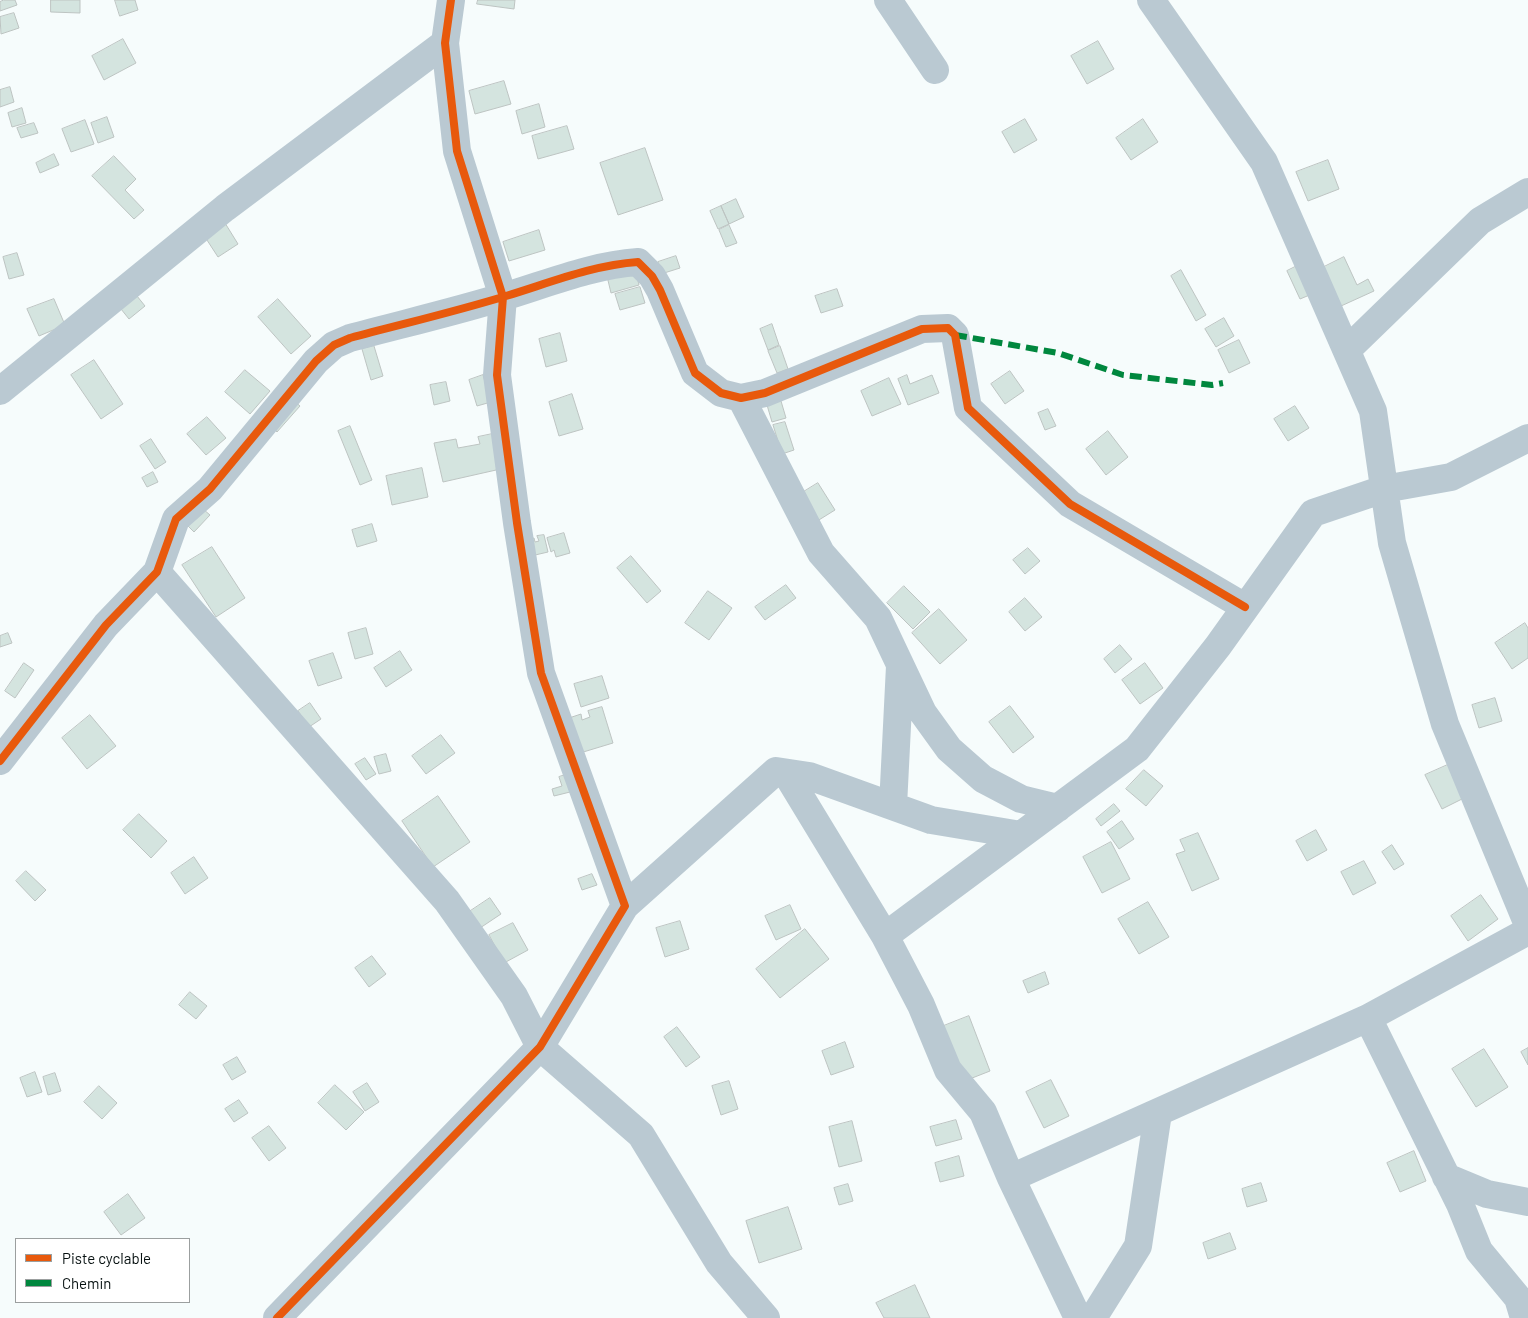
<!DOCTYPE html>
<html>
<head>
<meta charset="utf-8">
<style>
  body { margin:0 }
  #map { position:relative; width:1528px; height:1318px; overflow:hidden; background:#f6fcfc; font-family:Barlow,sans-serif }
  canvas { display:block }
  .legend { position:absolute; left:15px; top:1238px; width:175px; height:65px; box-sizing:border-box; background:#fff; border:1px solid #9b9f9f; margin:0; padding:6px 9px; list-style:none; font-size:15px; color:#061010 }
  .legend li { display:flex; align-items:center; gap:10px; height:25px }
  .legend b { width:25px; border:1px solid #9b9f9f }
</style>
</head>
<body>
<div id="map">
<canvas width="1528" height="1318"></canvas>
<ul class="legend">
<li><b style="height:6px;background:#e8590c"></b>Piste cyclable</li>
<li><b style="height:6px;background:#00873e"></b>Chemin</li>
</ul>
</div>
<script>
const g = document.querySelector('canvas').getContext('2d');
g.lineJoin = 'round';
function fill(path, color) { g.fillStyle = color; g.fill(path, 'evenodd'); }
function stroke(path, color, width, dash) { g.strokeStyle = color; g.lineWidth = width; g.lineCap = dash ? 'butt' : 'round'; g.setLineDash(dash || []); g.stroke(path); }
const building = new Path2D(`
  M 4,0 L 15,0 L 17,5 L 0,11 L 0,2 Z
  M 51,0 L 80,0 L 80,13 L 51,12 Z
  M 115,0 L 135,0 L 138,10 L 120,16 Z
  M 478,0 L 515,0 L 514,9 L 477,4 Z
  M 14,13 L 19,28 L 1,34 L 0,17 Z
  M 123,39 L 136,63 L 104,80 L 92,56 Z
  M 1098,41 L 1114,69 L 1087,84 L 1071,56 Z
  M 504,81 L 511,104 L 475,114 L 469,91 Z
  M 10,87 L 14,102 L 0,107 L 0,90 Z
  M 539,104 L 545,127 L 522,134 L 516,111 Z
  M 22,108 L 26,123 L 12,127 L 8,113 Z
  M 107,117 L 114,137 L 98,143 L 91,123 Z
  M 1025,119 L 1037,140 L 1014,153 L 1002,132 Z
  M 1143,119 L 1158,142 L 1131,160 L 1116,138 Z
  M 85,120 L 94,144 L 71,152 L 62,129 Z
  M 34,123 L 38,133 L 21,138 L 17,128 Z
  M 567,126 L 574,149 L 538,159 L 532,136 Z
  M 645,148 L 663,200 L 618,215 L 600,163 Z
  M 54,154 L 59,165 L 40,173 L 36,163 Z
  M 114,156 L 136,179 L 125,190 L 144,210 L 134,219 L 92,176 Z
  M 1328,160 L 1339,189 L 1308,201 L 1296,172 Z
  M 736,199 L 744,217 L 729,224 L 721,206 Z
  M 721,206 L 729,224 L 718,229 L 710,211 Z
  M 225,223 L 238,244 L 218,257 L 205,237 Z
  M 729,225 L 737,243 L 726,247 L 719,230 Z
  M 539,230 L 545,250 L 509,261 L 503,242 Z
  M 17,253 L 24,275 L 9,279 L 3,257 Z
  M 676,256 L 680,268 L 661,274 L 658,262 Z
  M 1344,257 L 1357,285 L 1368,279 L 1374,291 L 1341,306 L 1324,267 Z
  M 634,265 L 639,285 L 611,293 L 606,272 Z
  M 1299,265 L 1312,294 L 1300,299 L 1287,271 Z
  M 1181,270 L 1206,315 L 1196,321 L 1171,276 Z
  M 640,287 L 645,303 L 620,310 L 615,294 Z
  M 837,289 L 843,306 L 821,313 L 815,296 Z
  M 137,296 L 145,306 L 129,319 L 121,309 Z
  M 54,299 L 65,325 L 39,336 L 27,309 Z
  M 278,299 L 311,336 L 291,354 L 258,317 Z
  M 1224,318 L 1234,336 L 1216,347 L 1205,329 Z
  M 772,324 L 779,345 L 768,350 L 760,329 Z
  M 560,333 L 567,361 L 546,367 L 539,339 Z
  M 1239,340 L 1250,363 L 1229,373 L 1218,350 Z
  M 374,346 L 383,376 L 371,380 L 362,349 Z
  M 780,346 L 788,369 L 777,373 L 768,351 Z
  M 94,360 L 123,404 L 101,419 L 71,375 Z
  M 245,370 L 270,391 L 250,414 L 225,392 Z
  M 1010,371 L 1024,391 L 1005,404 L 991,384 Z
  M 483,375 L 491,402 L 477,406 L 469,380 Z
  M 907,375 L 910,384 L 932,375 L 939,393 L 908,405 L 898,379 Z
  M 889,378 L 901,404 L 872,416 L 861,391 Z
  M 446,382 L 450,401 L 434,405 L 430,385 Z
  M 572,394 L 583,429 L 559,436 L 549,402 Z
  M 292,399 L 300,406 L 277,432 L 270,425 Z
  M 781,401 L 786,418 L 772,422 L 767,405 Z
  M 1295,406 L 1309,428 L 1288,441 L 1274,419 Z
  M 1048,409 L 1056,426 L 1045,430 L 1038,413 Z
  M 207,417 L 226,438 L 206,455 L 187,434 Z
  M 785,422 L 794,450 L 782,454 L 773,425 Z
  M 350,426 L 372,480 L 360,485 L 338,431 Z
  M 1108,431 L 1128,457 L 1106,475 L 1086,449 Z
  M 497,433 L 505,468 L 443,482 L 434,443 L 456,439 L 458,448 L 480,444 L 478,437 Z
  M 151,439 L 166,462 L 155,469 L 140,446 Z
  M 422,468 L 428,497 L 392,505 L 386,476 Z
  M 153,472 L 158,482 L 147,487 L 142,478 Z
  M 818,483 L 835,510 L 814,523 L 797,496 Z
  M 196,503 L 210,515 L 194,532 L 181,519 Z
  M 372,524 L 377,541 L 357,547 L 352,530 Z
  M 564,533 L 570,553 L 556,557 L 554,550 L 551,552 L 547,538 Z
  M 544,535 L 548,552 L 531,556 L 527,540 L 534,538 L 535,542 L 539,541 L 537,536 Z
  M 212,547 L 245,598 L 216,617 L 182,565 Z
  M 1028,548 L 1040,561 L 1025,574 L 1013,560 Z
  M 631,556 L 661,591 L 647,603 L 617,568 Z
  M 786,585 L 796,598 L 765,620 L 755,607 Z
  M 904,586 L 930,612 L 913,629 L 887,603 Z
  M 708,591 L 732,608 L 709,640 L 685,623 Z
  M 1025,598 L 1042,617 L 1025,631 L 1009,612 Z
  M 939,609 L 967,640 L 940,664 L 912,633 Z
  M 1525,623 L 1528,628 L 1528,658 L 1512,669 L 1495,643 Z
  M 366,628 L 373,654 L 355,659 L 348,633 Z
  M 8,633 L 12,643 L 0,647 L 0,636 Z
  M 1120,645 L 1132,659 L 1115,673 L 1104,659 Z
  M 400,651 L 412,670 L 386,687 L 374,668 Z
  M 333,653 L 342,678 L 318,686 L 309,661 Z
  M 24,663 L 34,670 L 15,698 L 5,691 Z
  M 1145,663 L 1163,688 L 1140,704 L 1122,680 Z
  M 602,676 L 609,698 L 581,707 L 574,684 Z
  M 1495,698 L 1502,721 L 1479,728 L 1472,705 Z
  M 310,703 L 321,719 L 309,727 L 298,711 Z
  M 1010,706 L 1034,737 L 1013,753 L 989,722 Z
  M 602,707 L 613,743 L 580,753 L 569,718 L 581,714 L 582,720 L 590,717 L 588,711 Z
  M 90,715 L 116,746 L 87,769 L 62,738 Z
  M 441,735 L 455,753 L 426,774 L 412,756 Z
  M 386,754 L 391,771 L 379,774 L 374,757 Z
  M 365,758 L 376,774 L 366,780 L 355,764 Z
  M 1452,763 L 1468,796 L 1442,809 L 1425,775 Z
  M 1144,770 L 1163,786 L 1146,806 L 1126,789 Z
  M 565,775 L 570,792 L 554,796 L 552,789 L 562,786 L 559,777 Z
  M 438,796 L 470,842 L 433,867 L 402,821 Z
  M 1114,804 L 1120,811 L 1101,826 L 1096,819 Z
  M 139,814 L 167,841 L 151,858 L 123,830 Z
  M 1122,821 L 1134,839 L 1119,849 L 1107,832 Z
  M 1316,830 L 1327,850 L 1307,861 L 1296,841 Z
  M 1198,833 L 1219,879 L 1192,891 L 1176,854 L 1185,851 L 1180,840 Z
  M 1111,842 L 1130,879 L 1102,893 L 1083,857 Z
  M 1392,845 L 1404,864 L 1394,870 L 1382,852 Z
  M 194,857 L 208,878 L 185,894 L 171,873 Z
  M 1364,861 L 1376,883 L 1353,895 L 1341,872 Z
  M 26,871 L 46,890 L 35,901 L 16,881 Z
  M 592,874 L 597,885 L 582,890 L 578,879 Z
  M 1481,895 L 1498,919 L 1468,941 L 1451,916 Z
  M 490,898 L 501,914 L 480,928 L 469,912 Z
  M 1148,902 L 1169,937 L 1139,954 L 1118,919 Z
  M 790,905 L 801,929 L 776,940 L 765,916 Z
  M 680,921 L 689,949 L 665,957 L 656,928 Z
  M 513,923 L 528,950 L 504,963 L 489,935 Z
  M 805,929 L 829,959 L 780,998 L 756,969 Z
  M 372,956 L 386,974 L 369,987 L 355,968 Z
  M 1045,972 L 1049,984 L 1028,993 L 1023,981 Z
  M 190,992 L 207,1006 L 196,1019 L 179,1005 Z
  M 969,1016 L 990,1071 L 962,1082 L 941,1027 Z
  M 677,1027 L 700,1057 L 686,1067 L 664,1037 Z
  M 845,1042 L 854,1067 L 831,1075 L 822,1051 Z
  M 1528,1048 L 1528,1065 L 1521,1052 Z
  M 1484,1049 L 1508,1087 L 1476,1107 L 1452,1069 Z
  M 237,1057 L 246,1072 L 232,1080 L 223,1065 Z
  M 35,1072 L 42,1092 L 27,1097 L 20,1078 Z
  M 55,1073 L 61,1091 L 48,1095 L 43,1077 Z
  M 1051,1080 L 1069,1116 L 1044,1128 L 1026,1092 Z
  M 729,1081 L 738,1109 L 721,1115 L 712,1086 Z
  M 367,1083 L 379,1102 L 365,1111 L 353,1092 Z
  M 335,1085 L 364,1112 L 346,1130 L 318,1103 Z
  M 99,1086 L 117,1103 L 102,1119 L 84,1102 Z
  M 239,1100 L 248,1113 L 234,1122 L 225,1109 Z
  M 956,1120 L 962,1139 L 936,1146 L 930,1127 Z
  M 852,1121 L 862,1161 L 839,1167 L 829,1127 Z
  M 269,1126 L 286,1148 L 269,1161 L 252,1138 Z
  M 1414,1151 L 1426,1181 L 1400,1192 L 1387,1163 Z
  M 959,1156 L 964,1176 L 940,1182 L 935,1163 Z
  M 1261,1183 L 1267,1201 L 1247,1207 L 1242,1189 Z
  M 848,1184 L 853,1201 L 839,1205 L 834,1188 Z
  M 128,1194 L 145,1218 L 121,1235 L 104,1212 Z
  M 788,1207 L 802,1249 L 759,1263 L 746,1221 Z
  M 1230,1233 L 1236,1249 L 1208,1259 L 1203,1243 Z
  M 915,1285 L 930,1318 L 884,1318 L 876,1303 Z`);
fill(building, '#d4e4df');
stroke(building, '#bdc4c2', 1);
stroke(new Path2D(`
  M 888,0 L 935,70
  M 1151,0 L 1264,162 L 1373,411 L 1392,543 L 1445,724 L 1528,925
  M 1347,350 L 1480,221 L 1528,192
  M 0,391 L 225,208 L 445,43
  M 741,398 L 821,553 L 878,618 L 923,713 L 949,749 L 983,779 L 1021,799 L 1058,808
  M 157,572 L 447,901 L 514,996 L 540,1047 L 641,1135 L 719,1263 L 766,1318
  M 0,761 L 106,625 L 157,572 L 176,519 L 210,489 L 316,361 L 334,345 L 350,338 C 402,324 454,312 506,296 C 549,283 593,265 638,262 L 652,276 L 660,290 L 695,373 L 721,393 L 741,398 L 765,393 L 922,329 L 948,328 L 955,335 L 968,408 L 1070,504 L 1245,607
  M 786,773 L 885,936 L 921,1005 L 948,1070 L 983,1112 L 1011,1178 L 1078,1318
  M 893,806 L 900,666
  M 625,906 L 776,771 L 809,776 L 931,820 L 1021,835 L 1137,749 L 1218,646 L 1313,513 L 1384,489 L 1451,477 L 1528,438
  M 885,936 L 1021,835
  M 1368,1018 L 1460,1204 L 1479,1251 L 1518,1298 L 1524,1318
  M 1446,1177 L 1487,1194 L 1528,1202
  M 1011,1178 L 1368,1018 L 1528,931
  M 277,1318 L 540,1047 L 625,906 L 541,673 L 517,523 L 497,375 L 503,297 L 457,151 L 445,43 L 451,0
  M 1093,1318 L 1138,1246 L 1158,1113`), '#bac9d2', 28);
stroke(new Path2D(`
  M 955,335 L 1058,353 L 1123,375 L 1212,385 L 1223,383`), '#00873e', 6, [12, 6]);
stroke(new Path2D(`
  M 0,761 L 106,625 L 157,572 L 176,519 L 210,489 L 316,361 L 334,345 L 350,338 C 402,324 454,312 506,296 C 549,283 593,265 638,262 L 652,276 L 660,290 L 695,373 L 721,393 L 741,398 L 765,393 L 922,329 L 948,328 L 955,335 L 968,408 L 1070,504 L 1245,607
  M 277,1318 L 540,1047 L 625,906 L 541,673 L 517,523 L 497,375 L 503,297 L 457,151 L 445,43 L 451,0`), '#e8590c', 8);
</script>
</body>
</html>
